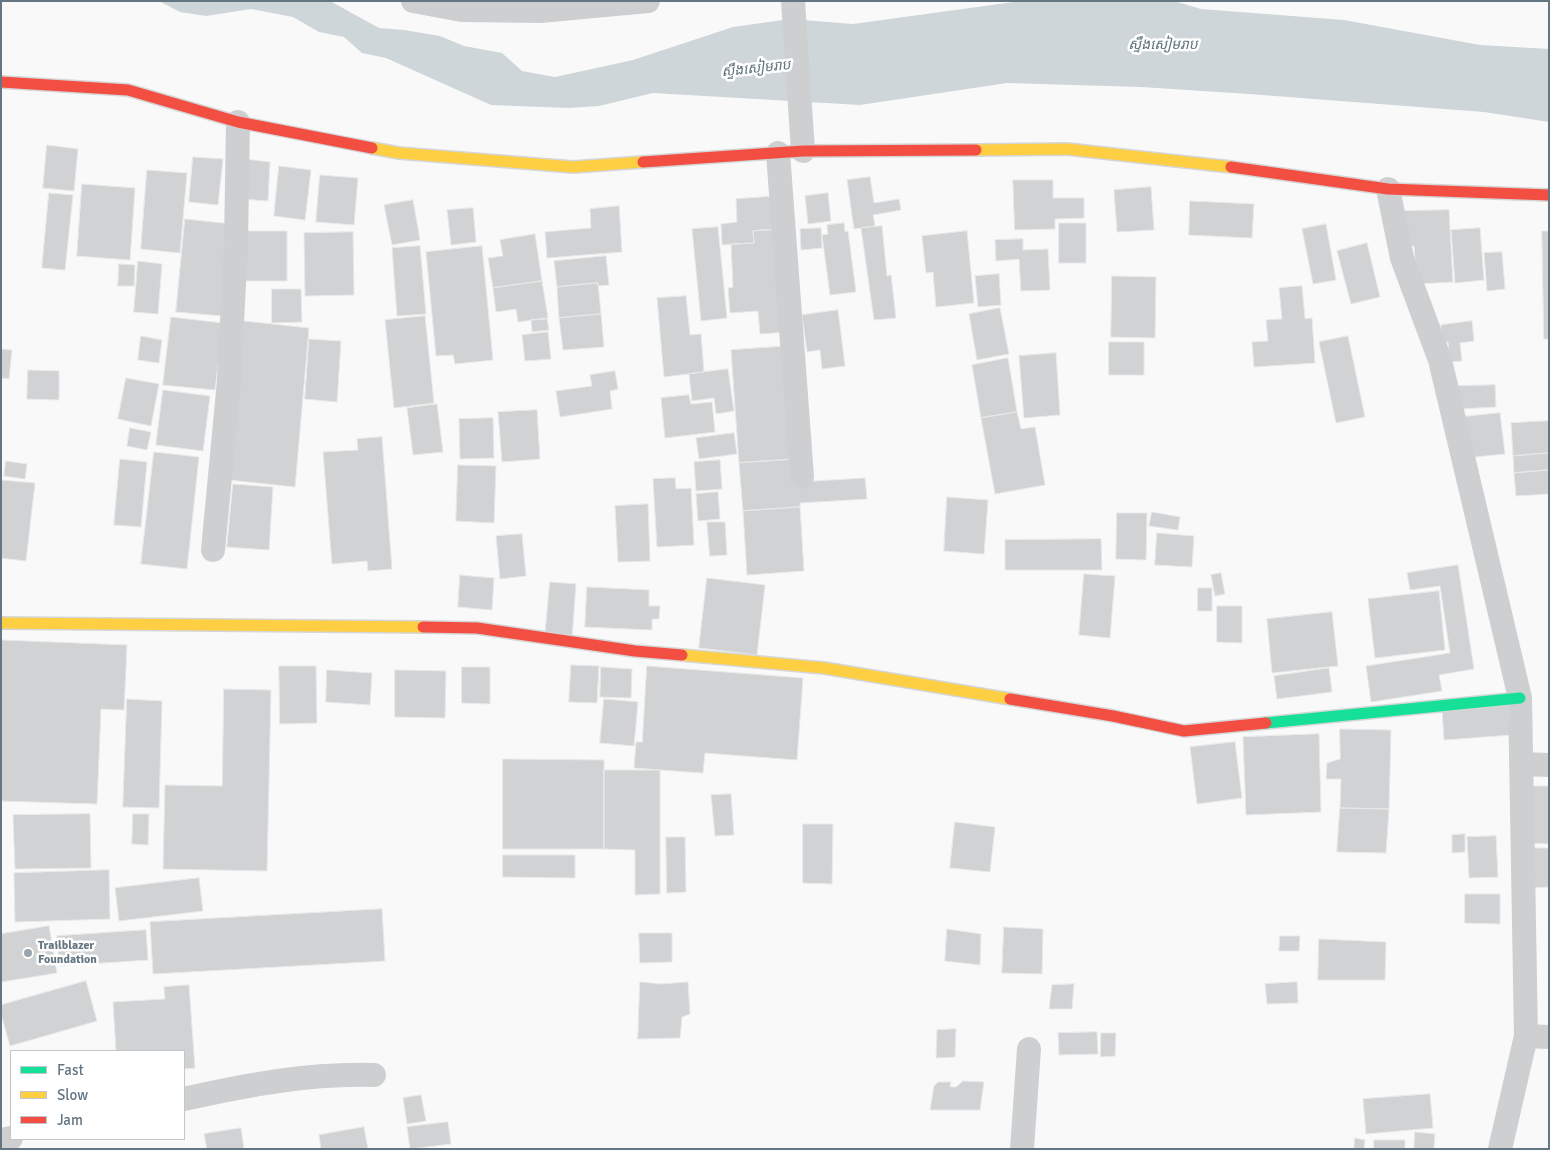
<!DOCTYPE html>
<html>
<head>
<meta charset="utf-8">
<style>
  body { margin:0 }
  #map { position:relative; width:1550px; height:1150px; overflow:hidden; background:#f9f9f9; font-family:Signika,sans-serif }
  canvas { display:block }
  .frame { position:absolute; inset:0; border:2px solid #657683; pointer-events:none }
  .legend { position:absolute; left:10px; top:1050px; width:175px; height:90px; box-sizing:border-box; background:#fff; border:1px solid #c1c8cd; margin:0; padding:6px 9px; list-style:none; font-size:15px; color:#657683 }
  .legend li { display:flex; align-items:center; gap:10px; height:25px }
  .legend b { width:25px; border:1px solid #c1c8cd }
</style>
</head>
<body>
<div id="map">
<canvas width="1550" height="1150"></canvas>
<div class="frame"></div>
<ul class="legend">
<li><b style="height:6px;background:#16e098"></b>Fast</li>
<li><b style="height:6px;background:#ffcf43"></b>Slow</li>
<li><b style="height:6px;background:#f24e42"></b>Jam</li>
</ul>
</div>
<script>
const g = document.querySelector('canvas').getContext('2d');
g.lineJoin = 'round';
function fill(path, color) { g.fillStyle = color; g.fill(path, 'evenodd'); }
function stroke(path, color, width, dash) { g.strokeStyle = color; g.lineWidth = width; g.lineCap = dash ? 'butt' : 'round'; g.setLineDash(dash || []); g.stroke(path); }
function drawText(font, color, halo, rows, align = 'center') {
  g.font = font + ' Signika,"Noto Sans Khmer",sans-serif'; g.lineWidth = 5; g.setLineDash([]); g.textBaseline = 'middle'; g.strokeStyle = halo; g.fillStyle = color; for (const [text, x, y, turn = 0] of rows) {
    g.save(); g.translate(x, y); g.rotate((+turn || 0) * Math.PI / 180); g.textAlign = isNaN(turn) ? turn : align; if (halo) g.strokeText(text, 0, 0); g.fillText(text, 0, 0); g.restore();
  }
}
fill(new Path2D(`
  M 159,1 L 330,1 L 379,28 L 404,30 L 440,36 L 464,46 L 502,53 L 522,71 L 555,77 L 633,60 L 733,27 L 790,19 L 853,24 L 1021,1 L 1174,1 L 1201,9 L 1344,20 L 1480,45 L 1549,49 L 1549,122 L 1484,112 L 1249,94 L 1141,87 L 1007,83 L 860,105 L 653,93 L 599,106 L 569,108 L 491,105 L 386,58 L 362,53 L 344,37 L 319,32 L 293,17 L 251,9 L 206,16 L 180,12 Z`), '#ced6d9');
const building = new Path2D(`
  M 47,145 L 78,149 L 74,191 L 43,188 Z
  M 193,157 L 223,159 L 218,205 L 189,202 Z
  M 245,159 L 270,162 L 268,201 L 242,199 Z
  M 279,166 L 311,170 L 305,220 L 274,216 Z
  M 147,170 L 187,173 L 180,253 L 141,249 Z
  M 320,175 L 358,178 L 354,225 L 316,222 Z
  M 870,177 L 874,203 L 899,199 L 901,210 L 873,215 L 875,226 L 854,229 L 847,180 Z
  M 1013,180 L 1053,180 L 1053,198 L 1084,198 L 1084,218 L 1055,219 L 1055,229 L 1015,230 Z
  M 82,184 L 135,188 L 130,260 L 77,256 Z
  M 1151,187 L 1154,230 L 1117,232 L 1114,190 Z
  M 49,193 L 73,195 L 65,270 L 42,268 Z
  M 828,193 L 831,221 L 808,224 L 805,196 Z
  M 778,196 L 781,229 L 753,231 L 754,243 L 722,245 L 721,224 L 737,222 L 736,199 Z
  M 413,200 L 420,240 L 392,245 L 384,205 Z
  M 1190,201 L 1254,204 L 1252,238 L 1189,235 Z
  M 619,206 L 622,252 L 547,258 L 545,232 L 591,228 L 590,209 Z
  M 473,208 L 476,242 L 451,245 L 447,210 Z
  M 1449,210 L 1453,282 L 1417,284 L 1414,246 L 1405,246 L 1403,211 Z
  M 185,219 L 232,224 L 223,316 L 176,312 Z
  M 844,223 L 845,232 L 848,231 L 856,292 L 830,295 L 822,235 L 828,234 L 827,225 Z
  M 1059,223 L 1086,223 L 1086,263 L 1059,263 Z
  M 1326,224 L 1336,280 L 1313,284 L 1302,229 Z
  M 882,226 L 887,276 L 891,275 L 896,318 L 874,320 L 861,228 Z
  M 718,227 L 727,318 L 701,321 L 692,229 Z
  M 821,228 L 822,248 L 801,250 L 800,229 Z
  M 1480,228 L 1484,280 L 1455,283 L 1451,230 Z
  M 781,229 L 787,332 L 760,334 L 758,311 L 730,313 L 728,288 L 733,287 L 731,244 L 754,243 L 753,231 Z
  M 245,231 L 287,231 L 287,281 L 245,281 Z
  M 967,231 L 974,303 L 936,307 L 933,272 L 926,273 L 922,236 Z
  M 1542,231 L 1549,231 L 1549,339 L 1544,339 Z
  M 353,232 L 354,295 L 305,296 L 304,233 Z
  M 535,234 L 542,281 L 493,288 L 488,258 L 503,256 L 500,240 Z
  M 1023,239 L 1023,250 L 1048,249 L 1050,290 L 1021,291 L 1019,259 L 996,261 L 995,240 Z
  M 1367,243 L 1380,297 L 1351,304 L 1337,251 Z
  M 420,246 L 426,314 L 397,316 L 392,248 Z
  M 482,246 L 493,360 L 455,364 L 453,355 L 436,356 L 426,252 Z
  M 1502,252 L 1505,289 L 1487,291 L 1484,253 Z
  M 606,256 L 609,285 L 598,286 L 598,283 L 557,287 L 554,261 Z
  M 138,261 L 162,264 L 158,314 L 134,312 Z
  M 119,264 L 135,265 L 134,286 L 118,286 Z
  M 999,274 L 1001,305 L 978,307 L 975,276 Z
  M 1112,276 L 1156,277 L 1155,338 L 1111,337 Z
  M 542,281 L 548,318 L 518,322 L 516,309 L 496,312 L 493,288 Z
  M 598,283 L 601,314 L 559,318 L 557,287 Z
  M 1302,286 L 1305,319 L 1312,318 L 1315,363 L 1254,367 L 1252,342 L 1268,341 L 1266,320 L 1282,319 L 1279,288 Z
  M 272,289 L 301,289 L 302,322 L 272,323 Z
  M 686,296 L 690,335 L 701,334 L 704,372 L 664,377 L 657,298 Z
  M 1000,308 L 1009,354 L 977,360 L 969,314 Z
  M 838,310 L 845,366 L 822,369 L 820,350 L 807,352 L 802,315 Z
  M 601,314 L 604,347 L 563,350 L 559,318 Z
  M 425,316 L 434,403 L 394,408 L 385,320 Z
  M 171,317 L 223,323 L 215,390 L 163,385 Z
  M 547,319 L 549,330 L 532,332 L 531,320 Z
  M 244,321 L 309,328 L 295,487 L 229,480 Z
  M 1472,321 L 1474,341 L 1460,343 L 1462,361 L 1450,362 L 1448,342 L 1443,343 L 1441,325 Z
  M 548,332 L 551,359 L 525,361 L 522,335 Z
  M 141,336 L 162,340 L 159,363 L 138,360 Z
  M 1348,336 L 1365,417 L 1336,423 L 1319,342 Z
  M 309,339 L 341,341 L 337,402 L 305,399 Z
  M 1109,342 L 1144,342 L 1144,375 L 1109,375 Z
  M 789,346 L 796,459 L 739,463 L 731,350 Z
  M 1,349 L 12,350 L 9,379 L 1,378 Z
  M 1056,353 L 1060,415 L 1024,418 L 1019,356 Z
  M 1008,358 L 1017,412 L 981,418 L 972,365 Z
  M 728,369 L 734,411 L 716,414 L 714,398 L 692,401 L 689,374 Z
  M 28,370 L 59,371 L 59,400 L 27,399 Z
  M 615,371 L 618,389 L 610,391 L 612,409 L 560,417 L 556,391 L 592,386 L 590,375 Z
  M 126,378 L 159,384 L 151,426 L 118,419 Z
  M 1495,385 L 1496,407 L 1459,409 L 1458,386 Z
  M 163,390 L 210,396 L 203,451 L 156,445 Z
  M 689,395 L 691,404 L 712,402 L 715,432 L 665,438 L 661,398 Z
  M 437,404 L 443,452 L 413,455 L 407,408 Z
  M 537,410 L 540,459 L 502,462 L 498,412 Z
  M 1017,412 L 1021,429 L 1035,427 L 1045,485 L 995,494 L 981,418 Z
  M 1500,413 L 1505,454 L 1465,458 L 1461,417 Z
  M 493,418 L 494,458 L 460,459 L 459,419 Z
  M 1549,421 L 1549,453 L 1513,456 L 1511,423 Z
  M 130,428 L 151,432 L 147,450 L 127,446 Z
  M 734,433 L 737,454 L 699,459 L 696,438 Z
  M 382,437 L 392,569 L 368,571 L 367,561 L 332,564 L 323,452 L 358,450 L 357,439 Z
  M 154,452 L 199,457 L 187,569 L 141,564 Z
  M 1549,453 L 1549,470 L 1514,473 L 1513,456 Z
  M 120,459 L 147,462 L 141,527 L 114,525 Z
  M 796,459 L 798,482 L 865,478 L 867,499 L 800,503 L 800,507 L 743,511 L 739,463 Z
  M 720,460 L 722,489 L 696,491 L 694,462 Z
  M 6,461 L 27,464 L 25,479 L 4,476 Z
  M 458,465 L 496,466 L 494,523 L 456,521 Z
  M 1549,470 L 1549,494 L 1516,496 L 1514,473 Z
  M 675,478 L 676,489 L 691,488 L 694,545 L 657,547 L 653,479 Z
  M 1,480 L 35,483 L 26,561 L 1,558 Z
  M 233,484 L 273,487 L 269,550 L 227,547 Z
  M 718,492 L 720,519 L 698,521 L 696,494 Z
  M 947,497 L 988,500 L 984,554 L 944,551 Z
  M 648,504 L 650,561 L 618,562 L 615,506 Z
  M 800,507 L 804,571 L 747,575 L 743,511 Z
  M 1152,512 L 1180,517 L 1178,530 L 1149,526 Z
  M 1117,513 L 1147,513 L 1146,560 L 1116,559 Z
  M 707,522 L 725,522 L 727,555 L 710,556 Z
  M 1157,533 L 1194,536 L 1192,567 L 1155,565 Z
  M 522,534 L 526,576 L 500,579 L 496,536 Z
  M 1101,539 L 1102,570 L 1005,570 L 1005,540 Z
  M 1458,565 L 1474,669 L 1439,675 L 1442,691 L 1371,702 L 1366,666 L 1450,653 L 1440,586 L 1410,590 L 1407,573 Z
  M 1221,573 L 1225,594 L 1215,596 L 1211,575 Z
  M 1084,574 L 1115,576 L 1110,638 L 1079,635 Z
  M 460,575 L 494,578 L 492,610 L 458,607 Z
  M 707,578 L 765,585 L 757,655 L 699,648 Z
  M 550,582 L 576,584 L 572,638 L 545,636 Z
  M 587,587 L 649,590 L 649,606 L 660,606 L 659,619 L 652,619 L 652,630 L 585,627 Z
  M 1198,588 L 1212,588 L 1212,611 L 1198,611 Z
  M 1439,591 L 1445,650 L 1375,658 L 1368,599 Z
  M 1217,606 L 1242,606 L 1242,643 L 1217,642 Z
  M 1332,612 L 1338,666 L 1272,673 L 1267,619 Z
  M 1,640 L 127,645 L 124,710 L 101,709 L 97,804 L 1,801 Z
  M 571,665 L 599,666 L 597,703 L 569,702 Z
  M 279,666 L 316,666 L 317,723 L 280,724 Z
  M 647,666 L 803,678 L 797,760 L 705,753 L 703,773 L 634,768 L 636,742 L 642,742 Z
  M 462,667 L 490,667 L 490,704 L 462,703 Z
  M 601,667 L 632,669 L 631,698 L 600,697 Z
  M 1329,668 L 1332,692 L 1277,699 L 1274,676 Z
  M 327,670 L 372,673 L 370,705 L 326,702 Z
  M 395,670 L 446,671 L 445,718 L 395,717 Z
  M 224,689 L 271,690 L 267,871 L 163,869 L 165,785 L 222,786 Z
  M 127,699 L 162,701 L 159,808 L 123,807 Z
  M 604,699 L 638,702 L 634,746 L 600,743 Z
  M 1508,705 L 1511,735 L 1444,740 L 1442,710 Z
  M 1340,729 L 1391,730 L 1389,809 L 1340,808 L 1341,779 L 1326,779 L 1327,763 L 1340,759 Z
  M 1319,734 L 1321,812 L 1246,815 L 1243,737 Z
  M 1235,742 L 1242,798 L 1197,804 L 1190,747 Z
  M 503,759 L 604,760 L 604,849 L 503,849 Z
  M 604,770 L 660,770 L 660,894 L 635,895 L 635,850 L 604,849 Z
  M 1527,786 L 1549,786 L 1549,844 L 1527,843 Z
  M 731,794 L 734,835 L 715,836 L 711,795 Z
  M 1340,808 L 1389,809 L 1386,853 L 1337,852 Z
  M 90,814 L 91,868 L 15,869 L 13,815 Z
  M 133,814 L 149,814 L 148,845 L 132,844 Z
  M 955,822 L 995,827 L 990,872 L 950,868 Z
  M 803,824 L 833,824 L 832,884 L 803,883 Z
  M 1465,834 L 1465,852 L 1452,853 L 1452,835 Z
  M 1496,836 L 1498,877 L 1469,878 L 1467,837 Z
  M 666,837 L 685,837 L 686,892 L 667,893 Z
  M 1529,848 L 1549,848 L 1549,887 L 1529,888 Z
  M 503,855 L 575,855 L 575,878 L 503,877 Z
  M 109,870 L 110,919 L 15,922 L 14,873 Z
  M 199,878 L 203,911 L 119,921 L 115,888 Z
  M 1465,894 L 1500,894 L 1500,924 L 1465,923 Z
  M 382,909 L 385,961 L 153,974 L 150,922 Z
  M 49,926 L 57,973 L 1,982 L 1,934 Z
  M 1004,927 L 1043,929 L 1042,974 L 1002,973 Z
  M 947,929 L 981,934 L 980,965 L 945,961 Z
  M 146,930 L 148,960 L 59,966 L 57,936 Z
  M 639,933 L 672,933 L 672,962 L 640,963 Z
  M 1280,936 L 1300,936 L 1299,951 L 1279,951 Z
  M 1319,939 L 1386,942 L 1385,980 L 1318,980 Z
  M 86,981 L 97,1021 L 10,1046 L 1,1014 L 1,1005 Z
  M 640,982 L 661,984 L 688,982 L 690,1014 L 682,1017 L 680,1038 L 638,1039 Z
  M 1297,982 L 1298,1003 L 1267,1004 L 1265,984 Z
  M 1074,984 L 1072,1009 L 1049,1009 L 1052,985 Z
  M 189,985 L 195,1068 L 184,1069 L 184,1051 L 116,1051 L 113,1002 L 165,999 L 164,987 Z
  M 956,1029 L 955,1057 L 936,1058 L 937,1030 Z
  M 1097,1032 L 1098,1054 L 1059,1055 L 1058,1033 Z
  M 1101,1033 L 1116,1033 L 1115,1056 L 1101,1057 Z
  M 963,1081 L 984,1082 L 980,1110 L 930,1110 L 934,1086 L 938,1082 L 951,1082 L 950,1087 L 956,1087 Z
  M 1430,1094 L 1433,1128 L 1366,1134 L 1363,1099 Z
  M 421,1095 L 426,1121 L 407,1124 L 403,1098 Z
  M 448,1122 L 451,1144 L 410,1149 L 407,1127 Z
  M 364,1127 L 368,1149 L 321,1149 L 319,1135 Z
  M 241,1128 L 244,1149 L 207,1149 L 204,1134 Z
  M 1415,1132 L 1435,1134 L 1434,1149 L 1414,1149 Z
  M 1355,1138 L 1365,1140 L 1364,1149 L 1354,1148 Z
  M 1374,1140 L 1405,1140 L 1405,1149 L 1374,1149 Z`);
fill(building, '#d0d2d3');
stroke(building, '#e8e8e8', 1);
const fast = new Path2D(`
  M 1266,723 L 1520,698`);
const slow = new Path2D(`
  M 372,148 L 399,153 L 573,167 L 643,162
  M 976,150 L 1067,149 L 1231,167
  M 1,623 L 423,627
  M 682,655 L 824,668 L 1010,699`);
const jam = new Path2D(`
  M 1,82 L 128,90 L 238,122 L 372,148
  M 643,162 L 803,151 L 976,150
  M 1231,167 L 1388,189 L 1549,195
  M 423,627 L 477,628 L 635,651 L 682,655
  M 1010,699 L 1113,716 L 1184,731 L 1266,723`);
stroke(fast, '#d5d6d7', 14);
stroke(slow, '#d5d6d7', 14);
stroke(jam, '#d5d6d7', 14);
stroke(new Path2D(`
  M 413,1 L 462,10 L 540,11 L 648,1
  M 793,1 L 803,151
  M 778,153 L 802,477
  M 1388,189 L 1402,258 L 1440,360 L 1520,698 L 1526,1036 L 1500,1149
  M 213,550 L 229,381 L 236,245 L 238,122
  M 1521,764 L 1549,765
  M 1526,1036 L 1549,1037
  M 184,1099 C 247,1085 309,1073 374,1075
  M 1,1140 L 11,1138
  M 1022,1149 L 1029,1049`), '#cecfd0', 24);
stroke(fast, '#16e098', 11);
stroke(slow, '#ffcf43', 11);
stroke(jam, '#f24e42', 11);
for (const [x, y, r, color] of [
  [28,953,5,"#99a4ac"]
]) { const dot = new Path2D(); dot.arc(x, y, r, 0, 2 * Math.PI); g.fillStyle = color; g.fill(dot); stroke(dot, '#fff', 2); }
drawText('bold 12px', '#657683', '#fff', [
  ["Trailblazer",38,946],
  ["Foundation",38,960]
], 'left');
drawText('italic 14px', '#60757c', '#fff', [
  ["ស្ទឹងសៀមរាប",1163,45],
  ["ស្ទឹងសៀមរាប",756,69,-6]
]);
</script>
</body>
</html>
